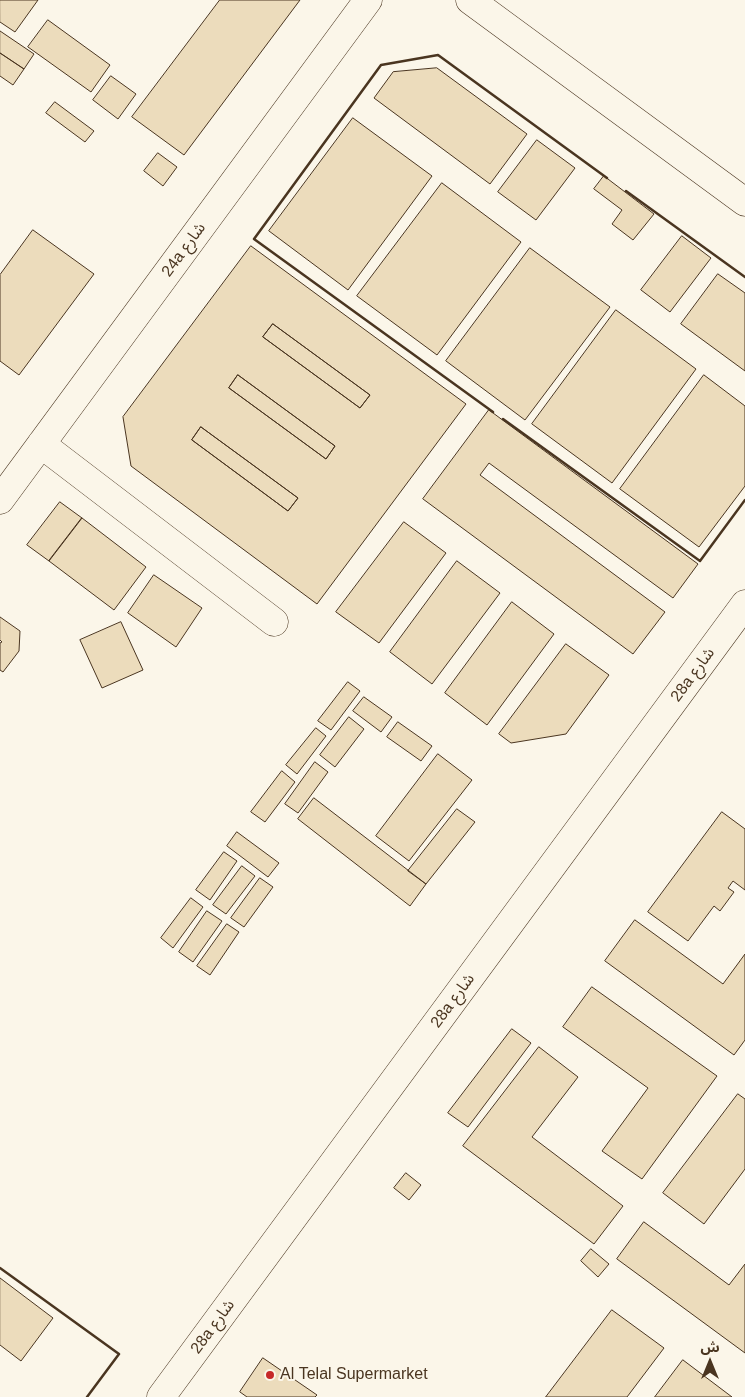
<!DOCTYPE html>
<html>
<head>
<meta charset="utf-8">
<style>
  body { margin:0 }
  #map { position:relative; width:745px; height:1397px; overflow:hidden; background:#fbf6e9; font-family:Helvetica,"Noto Sans Arabic",sans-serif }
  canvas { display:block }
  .north { position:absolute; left:685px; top:1337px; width:50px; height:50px; -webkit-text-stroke:4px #fbf6e9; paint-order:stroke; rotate:0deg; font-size:14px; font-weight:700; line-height:20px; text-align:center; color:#4a3520 }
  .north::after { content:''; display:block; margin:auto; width:18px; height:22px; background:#4a3520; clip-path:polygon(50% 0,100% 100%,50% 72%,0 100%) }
</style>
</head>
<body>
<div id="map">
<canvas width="745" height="1397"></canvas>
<div class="north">ش</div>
</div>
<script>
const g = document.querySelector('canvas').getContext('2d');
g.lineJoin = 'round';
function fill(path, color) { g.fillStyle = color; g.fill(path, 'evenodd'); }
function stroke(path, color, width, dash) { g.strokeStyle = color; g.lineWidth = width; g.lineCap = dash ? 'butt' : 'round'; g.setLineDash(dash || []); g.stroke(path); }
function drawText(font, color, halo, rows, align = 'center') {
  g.font = font + ' Helvetica,"Noto Sans Arabic",sans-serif'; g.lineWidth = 4; g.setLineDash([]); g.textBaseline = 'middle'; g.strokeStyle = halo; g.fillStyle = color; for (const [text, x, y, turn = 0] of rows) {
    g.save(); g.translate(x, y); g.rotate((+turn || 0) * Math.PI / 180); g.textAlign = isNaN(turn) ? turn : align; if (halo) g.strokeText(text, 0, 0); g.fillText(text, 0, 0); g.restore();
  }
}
const building = new Path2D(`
  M 0,0 L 38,0 L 15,32 L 0,22 Z
  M 220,0 L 300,0 L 184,155 L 132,117 Z
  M 48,20 L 110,65 L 91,92 L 28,47 Z
  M 0,31 L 34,54 L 24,69 L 0,53 Z
  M 0,53 L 24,69 L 13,85 L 0,76 Z
  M 437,68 L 527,134 L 490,184 L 374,98 L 393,72 Z
  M 111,76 L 136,94 L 118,119 L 93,100 Z
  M 55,102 L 94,131 L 85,142 L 46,113 Z
  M 353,118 L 432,176 L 348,290 L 269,231 Z
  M 537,140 L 575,168 L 536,220 L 498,192 Z
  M 158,153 L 177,167 L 163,186 L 144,171 Z
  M 604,176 L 654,214 L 633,240 L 612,224 L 622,210 L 594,189 Z
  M 442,183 L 521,242 L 437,355 L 357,296 Z
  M 33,230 L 94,274 L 19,375 L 0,361 L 0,275 Z
  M 682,236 L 711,258 L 670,312 L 641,290 Z
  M 251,246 L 466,404 L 317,604 L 131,466 L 123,417 ZM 273,324 L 370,395 L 360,408 L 263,337 ZM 238,375 L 335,446 L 326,459 L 229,388 ZM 201,427 L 298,498 L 288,511 L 192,440 Z
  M 530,248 L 610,307 L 525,420 L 446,361 Z
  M 718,274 L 745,293 L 745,371 L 681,324 Z
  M 616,310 L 696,369 L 612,483 L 532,424 Z
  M 273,324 L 370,395 L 360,408 L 263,337 Z
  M 238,375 L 335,446 L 326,459 L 229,388 Z
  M 704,375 L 745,406 L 745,486 L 699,547 L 620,489 Z
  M 489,410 L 698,564 L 673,598 L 489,463 L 480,475 L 665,612 L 633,654 L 423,499 Z
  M 201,427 L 298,498 L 288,511 L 192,440 Z
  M 60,502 L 82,518 L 49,561 L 27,545 Z
  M 82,518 L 146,567 L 114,610 L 49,561 Z
  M 404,522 L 446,553 L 379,643 L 336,612 Z
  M 457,561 L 500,593 L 432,684 L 390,652 Z
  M 154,575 L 202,608 L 176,647 L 128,613 Z
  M 512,602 L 554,634 L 487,725 L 445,693 Z
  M 0,617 L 20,631 L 19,651 L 3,672 L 0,670 L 0,643 L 2,642 L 0,640 Z
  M 121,622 L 143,670 L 102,688 L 80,640 Z
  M 566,644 L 609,675 L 566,734 L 511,743 L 499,734 Z
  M 348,682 L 360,691 L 331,730 L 318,721 Z
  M 364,697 L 392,717 L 381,732 L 353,711 Z
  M 349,717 L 364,729 L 335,767 L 320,755 Z
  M 398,722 L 432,746 L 421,761 L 387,737 Z
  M 316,728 L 326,736 L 297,774 L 286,765 Z
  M 438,754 L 472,780 L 409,861 L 376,836 Z
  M 315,762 L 328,772 L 298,813 L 285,804 Z
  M 282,771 L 295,782 L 265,822 L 251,812 Z
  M 314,798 L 426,884 L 410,906 L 298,819 Z
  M 457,809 L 475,822 L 426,884 L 408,871 Z
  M 722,812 L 745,829 L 745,890 L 733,881 L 728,888 L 734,892 L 720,911 L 714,906 L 688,941 L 648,912 Z
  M 237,832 L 279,863 L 268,877 L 227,846 Z
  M 224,852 L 237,861 L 210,900 L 196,890 Z
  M 242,866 L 255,876 L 226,914 L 213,905 Z
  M 260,878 L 273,887 L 244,927 L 231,918 Z
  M 191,898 L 203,907 L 173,948 L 161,938 Z
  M 207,911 L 222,921 L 193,962 L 179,952 Z
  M 635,920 L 723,984 L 745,954 L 745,1040 L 734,1055 L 605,961 Z
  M 227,924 L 239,932 L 210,975 L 197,966 Z
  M 592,987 L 717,1076 L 642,1179 L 602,1151 L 648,1088 L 563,1027 Z
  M 512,1029 L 531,1043 L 468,1127 L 448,1113 Z
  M 539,1047 L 578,1077 L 532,1137 L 623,1206 L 594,1244 L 463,1146 Z
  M 738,1094 L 745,1099 L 745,1169 L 704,1224 L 663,1193 Z
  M 406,1173 L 421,1185 L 409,1200 L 394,1188 Z
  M 644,1222 L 729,1285 L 745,1264 L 745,1353 L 617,1259 Z
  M 591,1249 L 609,1264 L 598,1277 L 581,1261 Z
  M 0,1278 L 53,1318 L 21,1361 L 0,1345 Z
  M 612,1310 L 664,1348 L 627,1397 L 546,1397 Z
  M 263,1358 L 317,1395 L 315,1397 L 247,1397 L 240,1392 Z
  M 683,1360 L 732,1397 L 655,1397 Z`);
fill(building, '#ecdcbc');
stroke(building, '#4a3520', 1);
const minor = new Path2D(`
  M 470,0 L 745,202
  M 41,444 L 274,622
  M 0,500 L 368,0
  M 161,1397 L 745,604`);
stroke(minor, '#4a3520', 29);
stroke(minor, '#fbf6e9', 28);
stroke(new Path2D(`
  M 626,191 L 745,277
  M 493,412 L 254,239 L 381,65 L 438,55 L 607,178
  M 503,419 L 700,561 L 745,500
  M 0,1268 L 119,1354 L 87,1397`), '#4a3520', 2.5);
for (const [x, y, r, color] of [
  [270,1375,5,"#c62828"]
]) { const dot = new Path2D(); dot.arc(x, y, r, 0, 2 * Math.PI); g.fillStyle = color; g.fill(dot); stroke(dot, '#fbf6e9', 2); }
drawText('16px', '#4a3520', '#fbf6e9', [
  ["24a شارع",184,250,-54],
  ["28a شارع",693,675,-54],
  ["28a شارع",453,1001,-54],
  ["28a شارع",213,1327,-54]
]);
drawText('16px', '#4a3520', '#fbf6e9', [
  ["Al Telal Supermarket",280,1375]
], 'left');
</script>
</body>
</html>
